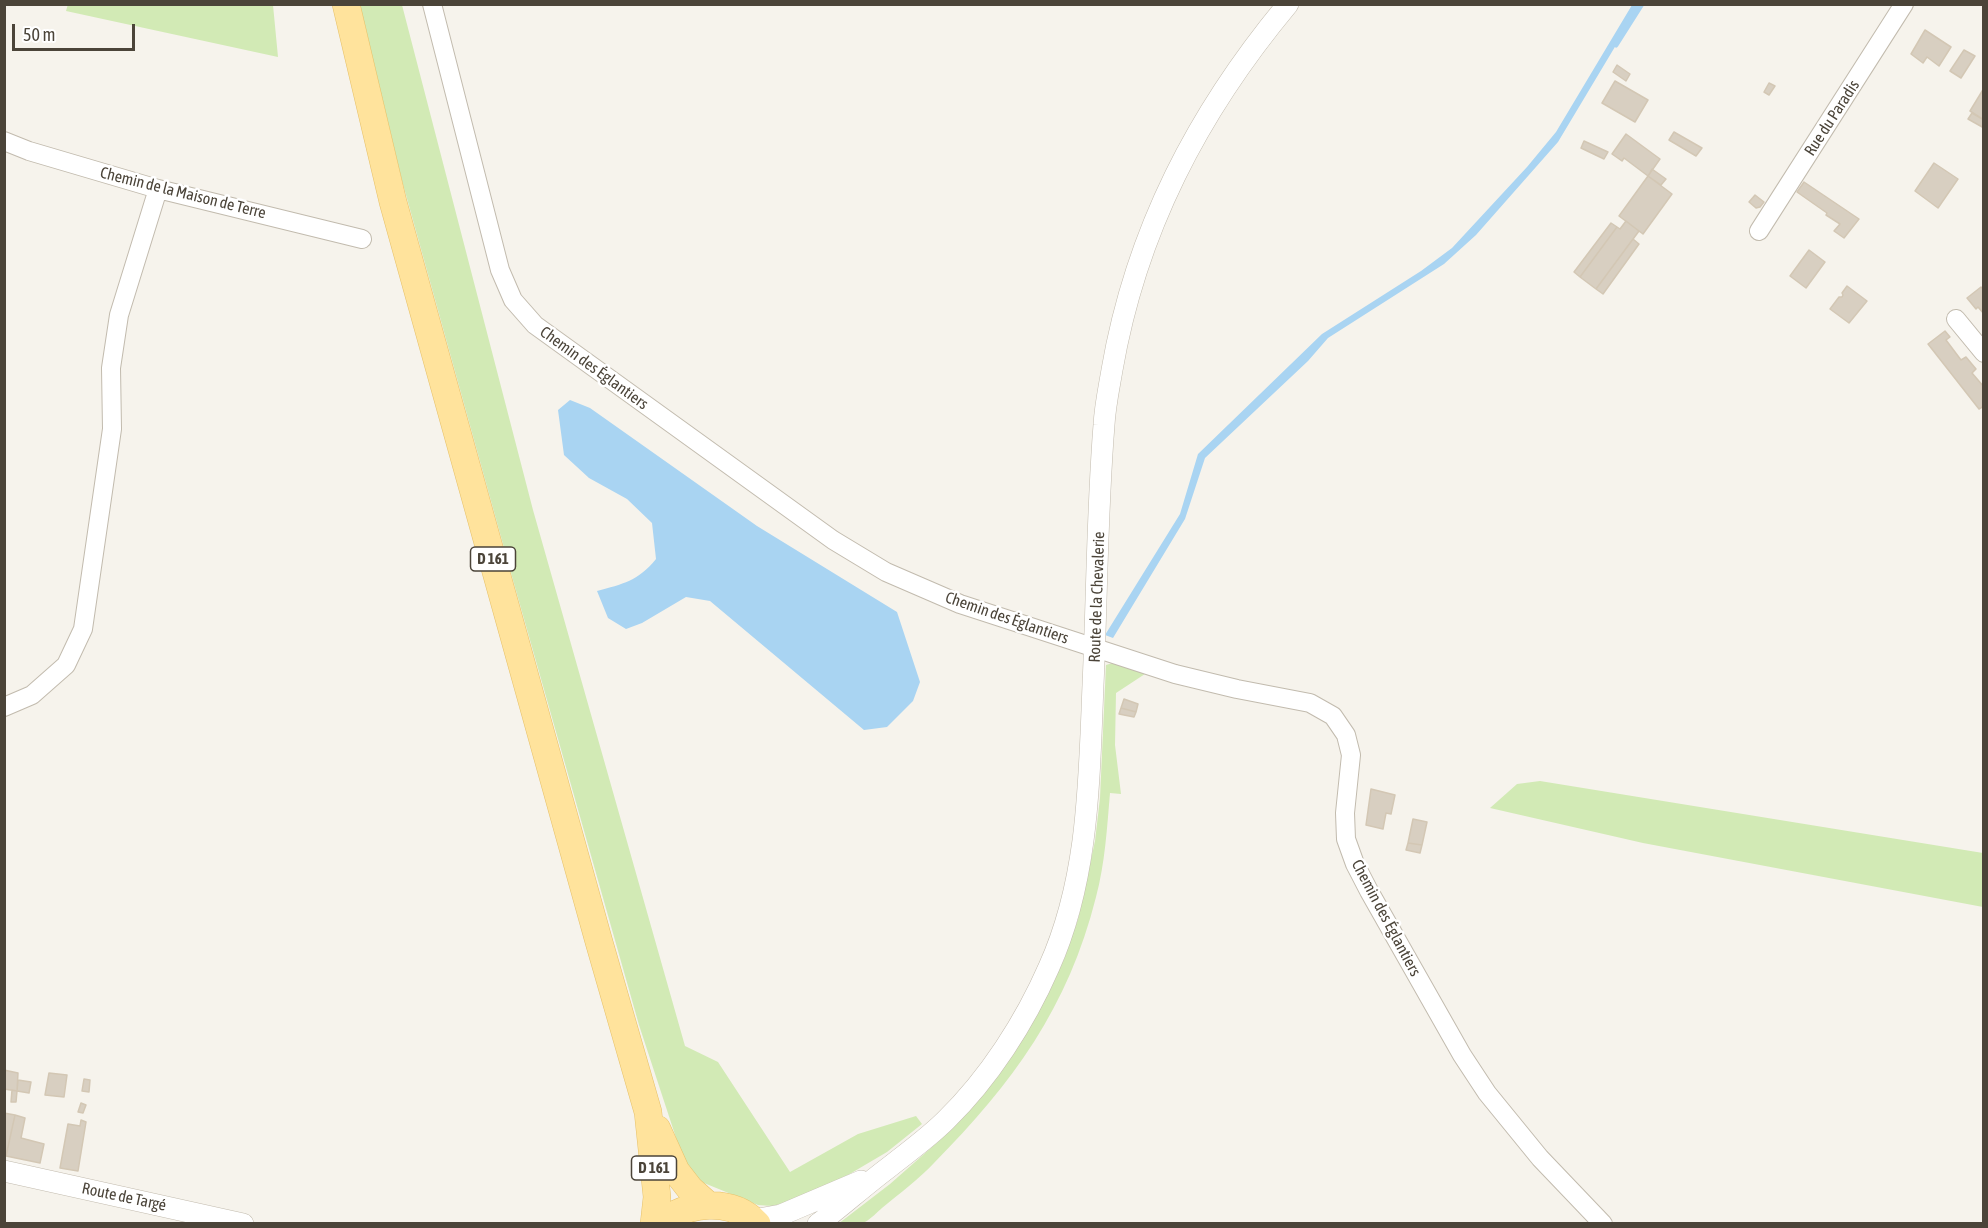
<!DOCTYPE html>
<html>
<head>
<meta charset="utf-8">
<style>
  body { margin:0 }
  #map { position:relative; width:1988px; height:1228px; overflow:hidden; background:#f6f3ec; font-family:"Asap Condensed",sans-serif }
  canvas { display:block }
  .frame { position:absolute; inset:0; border:6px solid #4b4439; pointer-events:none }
  .scale { position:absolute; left:12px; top:24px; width:123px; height:27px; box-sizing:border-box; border:3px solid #4b4439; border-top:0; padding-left:8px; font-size:18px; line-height:21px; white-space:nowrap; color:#4b4439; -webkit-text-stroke:4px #fff; paint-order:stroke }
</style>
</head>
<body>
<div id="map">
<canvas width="1988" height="1228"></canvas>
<div class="frame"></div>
<div class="scale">50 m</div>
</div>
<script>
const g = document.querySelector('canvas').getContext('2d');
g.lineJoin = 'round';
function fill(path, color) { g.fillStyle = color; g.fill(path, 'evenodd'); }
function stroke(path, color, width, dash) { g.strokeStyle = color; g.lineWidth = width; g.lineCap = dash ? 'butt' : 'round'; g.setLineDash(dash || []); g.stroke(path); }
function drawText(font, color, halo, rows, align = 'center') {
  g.font = font + ' "Asap Condensed",sans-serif'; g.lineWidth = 5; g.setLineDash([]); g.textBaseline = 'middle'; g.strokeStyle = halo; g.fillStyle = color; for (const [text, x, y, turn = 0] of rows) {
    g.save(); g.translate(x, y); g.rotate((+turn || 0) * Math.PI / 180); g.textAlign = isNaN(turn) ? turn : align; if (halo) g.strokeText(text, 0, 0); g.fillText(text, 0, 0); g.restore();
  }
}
fill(new Path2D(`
  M 68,4 L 273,5 L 278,57 L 66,11 Z
  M 360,5 L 402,5 L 533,510 L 685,1046 L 718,1062 L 790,1172 L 858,1134 L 916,1116 L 922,1124 L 887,1152 L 848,1175 L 785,1203 L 772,1206 L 758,1205 L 704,1183 L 692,1173 L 683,1159 L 639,1025 L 513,580 L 401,177 Z
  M 1116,662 L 1148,672 L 1116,693 L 1115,745 L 1121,794 L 1110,793 C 1107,828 1105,863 1096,897 C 1068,1008 1013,1083 934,1163 C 918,1180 900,1193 882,1208 C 877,1212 871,1219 865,1222 C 858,1226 845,1223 838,1224 L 890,1184 L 940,1140 L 973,1106 L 1050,990 L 1064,959 L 1078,919 L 1095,841 L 1100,798 L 1106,665 Z
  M 1540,781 L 1983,853 L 1983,907 L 1643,843 L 1490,808 L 1517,784 Z`), '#d2eab5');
fill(new Path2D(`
  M 1632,5 L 1640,5 L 1558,142 L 1476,235 L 1444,264 L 1328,338 L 1308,361 L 1205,458 L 1185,519 L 1113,638 L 1105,635 L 1180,514 L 1198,454 L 1322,334 L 1421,271 L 1452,248 L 1527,167 L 1556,132 Z
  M 570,400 L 590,408 L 757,526 L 897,612 L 920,682 L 913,701 L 887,727 L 864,730 L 710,601 L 686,597 L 642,623 L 626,629 L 608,618 L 597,591 C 623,584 638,581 656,559 L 652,523 L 627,499 L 589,478 L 564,455 L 558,410 Z`), '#a9d4f2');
stroke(new Path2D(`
  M 1616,45 L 1642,4`), '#a9d4f2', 5);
const building = new Path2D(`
  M 1925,30 L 1951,47 L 1939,66 L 1927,57 L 1923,63 L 1911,54 Z
  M 1964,50 L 1975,56 L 1961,78 L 1950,71 Z
  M 1617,65 L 1630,74 L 1626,81 L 1613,72 Z
  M 1615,81 L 1648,100 L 1635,122 L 1602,103 Z
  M 1769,83 L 1775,86 L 1769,95 L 1764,92 Z
  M 1984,88 L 1984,120 L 1970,111 Z
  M 1972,113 L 1984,120 L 1984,128 L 1968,119 Z
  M 1674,132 L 1702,148 L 1696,156 L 1669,140 Z
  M 1626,134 L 1660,159 L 1648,176 L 1624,158 L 1622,161 L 1612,154 Z
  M 1584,141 L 1608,152 L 1604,159 L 1581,148 Z
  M 1934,163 L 1958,179 L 1938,208 L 1915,191 Z
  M 1652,169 L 1666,179 L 1661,185 L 1648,176 Z
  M 1648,176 L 1672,194 L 1643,234 L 1619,216 Z
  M 1804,182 L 1859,219 L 1844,238 L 1834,231 L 1840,224 L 1826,215 L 1827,213 L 1797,192 Z
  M 1755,195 L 1764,202 L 1760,207 L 1756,208 L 1749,202 Z
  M 1626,221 L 1639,231 L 1596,289 L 1580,277 L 1617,227 L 1620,229 Z
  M 1611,223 L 1617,227 L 1580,277 L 1574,272 Z
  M 1633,239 L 1639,244 L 1603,294 L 1596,289 Z
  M 1809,250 L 1825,262 L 1806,288 L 1790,276 Z
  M 1847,286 L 1867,301 L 1849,323 L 1830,309 L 1839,297 L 1842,297 L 1843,295 L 1842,293 Z
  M 1981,287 L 1984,290 L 1984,314 L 1978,307 L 1976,309 L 1967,298 Z
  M 1945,331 L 1950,337 L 1946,340 L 1961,360 L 1966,357 L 1976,369 L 1972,373 L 1984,387 L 1984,406 L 1979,409 L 1928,344 Z
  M 1124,699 L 1138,704 L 1136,712 L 1121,708 Z
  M 1121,708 L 1136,712 L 1134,717 L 1119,714 Z
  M 1371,789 L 1395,795 L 1391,814 L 1386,813 L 1383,829 L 1366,825 Z
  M 1413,819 L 1427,822 L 1422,845 L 1408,843 Z
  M 1408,843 L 1422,845 L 1420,853 L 1406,850 Z
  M 4,1070 L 18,1073 L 17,1091 L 4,1089 Z
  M 49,1073 L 67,1075 L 64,1097 L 45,1095 Z
  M 84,1079 L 90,1080 L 89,1092 L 82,1091 Z
  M 18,1080 L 31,1082 L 29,1093 L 17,1091 Z
  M 12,1090 L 17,1091 L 16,1102 L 11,1102 Z
  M 81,1103 L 86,1105 L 83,1113 L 78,1112 Z
  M 4,1113 L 15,1115 L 6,1156 L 4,1156 Z
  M 15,1115 L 25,1118 L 21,1138 L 44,1144 L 40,1163 L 6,1156 Z
  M 81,1120 L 86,1122 L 78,1171 L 60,1168 L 68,1124 L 80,1126 Z`);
fill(building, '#d8cfc1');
stroke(building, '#d3c7b4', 1.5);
const minor = new Path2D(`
  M 432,4 L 500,270 L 513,300 L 535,325 L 833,540 L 886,572 L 960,604 L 1040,630 L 1175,674 L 1237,689 L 1310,703 L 1333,716 L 1346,735 L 1351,755 L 1345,813 L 1346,839 L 1355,864 L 1369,891 L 1462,1055 L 1487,1093 L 1540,1158 L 1603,1224
  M 4,141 L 29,151 L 158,189 L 362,239
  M 1759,231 L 1904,4
  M 1956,319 L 1984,353
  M 4,707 L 32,695 L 66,665 L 83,629 L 112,429 L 111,368 L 119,315 L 158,189`);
const tertiary = new Path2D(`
  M 4,1171 L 243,1224
  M 753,1220 L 781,1215 L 861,1181
  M 818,1224 C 842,1206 864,1186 888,1168 C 908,1152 928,1138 946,1120 C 989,1078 1025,1022 1049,967 C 1089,878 1089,781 1093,685 C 1097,598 1097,511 1104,425 C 1105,406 1109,388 1112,370 C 1136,231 1198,112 1288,4`);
const primary = new Path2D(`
  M 346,4 L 393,202 L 599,942 L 648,1112 L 657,1197 L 654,1224
  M 657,1129 L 676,1171 L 690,1189 L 708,1205
  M 660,1224 C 687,1202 731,1197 757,1224`);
stroke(minor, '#c2bbae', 20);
stroke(tertiary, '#c2bbae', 22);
stroke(primary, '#e6c16a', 28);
stroke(minor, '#fff', 18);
stroke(tertiary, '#fff', 21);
stroke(primary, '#ffe39c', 27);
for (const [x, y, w] of [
  [493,559,45],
  [654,1168,45]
]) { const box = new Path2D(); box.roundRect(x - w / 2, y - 12, w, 24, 4.5); g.fillStyle = '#fff'; g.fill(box); stroke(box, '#4b4439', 1.5); }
drawText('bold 15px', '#4b4439', null, [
  ["D 161",493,559],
  ["D 161",654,1168]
]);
drawText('16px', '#4b4439', '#fff', [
  ["Rue du Paradis",1832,118,-57],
  ["Chemin de la Maison de Terre",183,193,14],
  ["Chemin des Églantiers",594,368,36],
  ["Route de la Chevalerie",1097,597,-88],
  ["Chemin des Églantiers",1007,618,19],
  ["Chemin des Églantiers",1386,918,62],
  ["Route de Targé",124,1197,12]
]);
</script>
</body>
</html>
